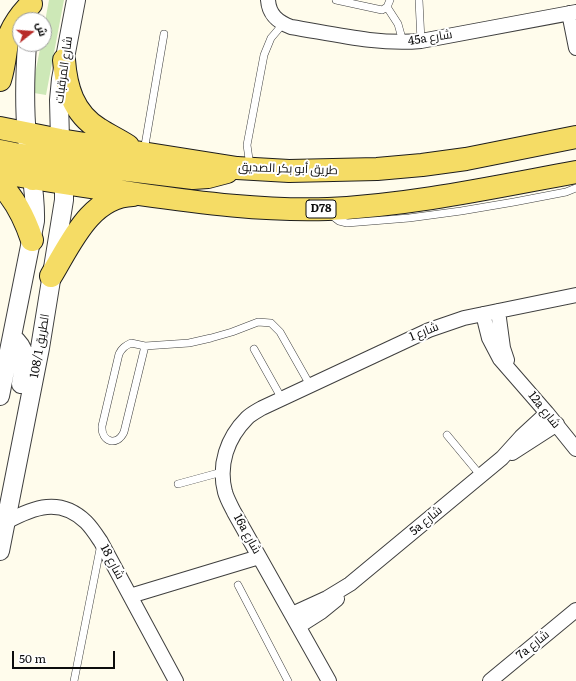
<!DOCTYPE html>
<html>
<head>
<meta charset="utf-8">
<style>
  body { margin:0 }
  #map { position:relative; width:576px; height:681px; overflow:hidden; background:#fffcec; font-family:Literata,Cairo,serif }
  canvas { display:block }
  .north { position:absolute; left:12px; top:12px; width:40px; height:40px; box-sizing:border-box; background:#fff; border:1px solid #9e9e9e; border-radius:50%; rotate:73deg; font-size:11px; font-weight:700; line-height:16px; text-align:center; color:#0c0c0c }
  .north::after { content:''; display:block; margin:auto; width:14px; height:18px; background:#b82b28; clip-path:polygon(50% 0,100% 100%,50% 72%,0 100%) }
  .scale { position:absolute; left:12px; top:651px; width:103px; height:18px; box-sizing:border-box; border:2px solid #0c0c0c; border-top:0; padding-left:5px; font-size:12px; line-height:14px; white-space:nowrap; color:#0c0c0c; -webkit-text-stroke:3px #fff; paint-order:stroke }
</style>
</head>
<body>
<div id="map">
<canvas width="576" height="681"></canvas>
<div class="north">ش</div>
<div class="scale">50 m</div>
</div>
<script>
const g = document.querySelector('canvas').getContext('2d');
g.lineJoin = 'round';
function fill(path, color) { g.fillStyle = color; g.fill(path, 'evenodd'); }
function stroke(path, color, width, dash) { g.strokeStyle = color; g.lineWidth = width; g.lineCap = dash ? 'butt' : 'round'; g.setLineDash(dash || []); g.stroke(path); }
function drawText(font, color, halo, rows, align = 'center') {
  g.font = font + ' Literata,Cairo,serif'; g.lineWidth = 4; g.setLineDash([]); g.textBaseline = 'middle'; g.strokeStyle = halo; g.fillStyle = color; for (const [text, x, y, turn = 0] of rows) {
    g.save(); g.translate(x, y); g.rotate((+turn || 0) * Math.PI / 180); g.textAlign = isNaN(turn) ? turn : align; if (halo) g.strokeText(text, 0, 0); g.fillText(text, 0, 0); g.restore();
  }
}
fill(new Path2D(`
  M 49,0 L 64,0 L 46,95 L 34,93 L 35,74 L 41,44 L 44,44 L 44,27 Z`), '#cde8b7');
const service = new Path2D(`
  M 336,0 L 382,10 L 387,7 L 390,0
  M 419,0 L 421,41
  M 387,7 L 398,24 L 403,42
  M 144,151 L 164,34
  M 253,165 L 249,159 L 247,145 L 264,55 L 271,38 L 283,24
  M 330,214 L 339,221 L 347,223 L 409,218 L 461,211 L 514,202 L 566,192 L 576,188
  M 131,343 L 145,346 L 124,432 C 117,447 101,442 102,426 L 119,354 C 122,348 125,346 131,343 Z
  M 145,346 L 189,343 L 211,338 L 232,332 L 258,322 L 271,323 L 280,332 L 310,385
  M 254,349 L 282,399
  M 447,435 L 481,476
  M 178,484 L 222,472
  M 238,585 L 288,681
  M 74,681 L 101,544`);
const minor = new Path2D(`
  M 268,0 C 269,15 278,22 291,27 C 334,34 377,45 421,41 L 576,12
  M 569,13 L 576,48
  M 498,311 L 503,348 L 507,360
  M 483,314 L 489,338 L 500,359 L 547,413 L 576,449
  M 512,453 L 557,424
  M 6,522 C 34,507 60,497 86,522 C 92,528 97,536 101,542 L 176,681
  M 130,596 L 259,557
  M 292,614 L 327,598 L 350,584 L 502,458 L 521,437 L 547,413
  M 299,626 L 321,612 L 337,599
  M 329,681 L 234,512 C 231,506 227,499 225,492 C 218,465 227,438 247,418 C 251,414 257,411 262,408 L 429,330 L 464,318 L 576,295
  M 490,681 L 576,610`);
const tertiary = new Path2D(`
  M 12,337 C 30,351 24,365 21,384
  M 0,396 L 35,221 C 36,192 29,165 27,136 C 24,106 25,74 27,44
  M 0,551 L 40,348 L 64,200 L 64,173 L 60,140 L 59,100 L 61,79 L 76,0`);
const primary = new Path2D(`
  M 64,60 C 66,87 73,113 99,129 C 108,135 119,140 128,146
  M 0,80 C 4,68 5,55 7,43 C 11,27 20,15 31,4
  M 0,128 L 60,140 L 237,168 L 289,171 L 377,169 L 422,165 L 466,159 L 576,137
  M 0,151 C 25,156 37,162 58,142
  M 0,172 C 46,181 92,187 138,194 C 201,203 264,211 328,209 C 412,205 494,187 576,172
  M 33,179 C 41,167 49,162 63,162 L 193,178 L 208,177 L 227,172
  M 0,184 C 16,200 25,219 32,240
  M 51,276 C 70,245 90,196 133,195`);
stroke(service, '#3f3f3f', 8);
stroke(minor, '#3f3f3f', 16);
stroke(tertiary, '#3f3f3f', 20);
stroke(primary, '#1d1d1d', 24);
stroke(service, '#fff', 7);
stroke(minor, '#fff', 14);
stroke(tertiary, '#fff', 18);
stroke(primary, '#f5dc65', 22);
for (const [x, y, w] of [
  [321,209,30]
]) { const box = new Path2D(); box.roundRect(x - w / 2, y - 9, w, 18, 3); g.fillStyle = '#fff'; g.fill(box); stroke(box, '#0c0c0c', 1); }
drawText('bold 11px', '#0c0c0c', null, [
  ["D78",321,209]
]);
drawText('12px', '#0c0c0c', '#fff', [
  ["45a شارع",430,38,-9],
  ["شارع المرقبات",64,70,-82],
  ["طريق أبو بكر الصديق",288,169,2],
  ["شارع 1",424,332,-22],
  ["108/1 الطريق",40,346,-80],
  ["12a شارع",544,410,51],
  ["5a شارع",426,521,-40],
  ["16a شارع",247,534,61],
  ["شارع 18",112,562,62],
  ["7a شارع",533,645,-39]
]);
</script>
</body>
</html>
